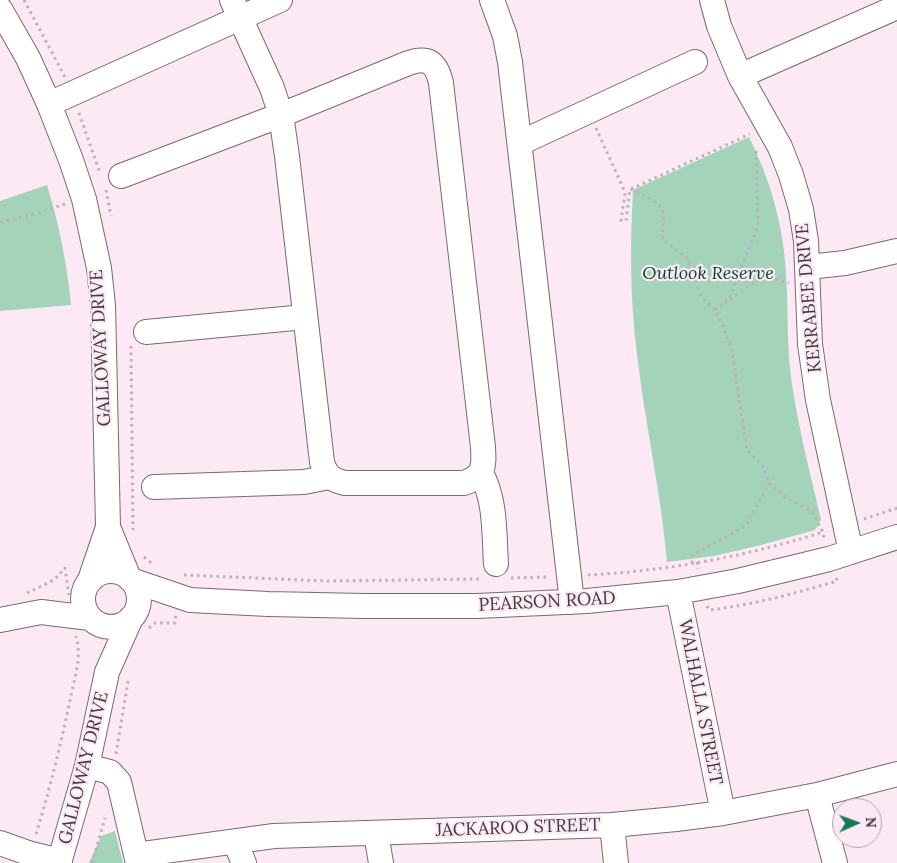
<!DOCTYPE html>
<html>
<head>
<meta charset="utf-8">
<style>
  body { margin:0 }
  #map { position:relative; width:897px; height:863px; overflow:hidden; background:#fce9f4; font-family:Lora,serif }
  canvas { display:block }
  .north { position:absolute; left:832px; top:798px; width:50px; height:50px; box-sizing:border-box; background:#fce9f4; border:1px solid #b2a3ab; border-radius:50%; rotate:88deg; font-size:14px; font-weight:700; line-height:20px; text-align:center; color:#423a3e }
  .north::after { content:''; display:block; margin:auto; width:18px; height:22px; background:#167a53; clip-path:polygon(50% 0,100% 100%,50% 72%,0 100%) }
</style>
</head>
<body>
<div id="map">
<canvas width="897" height="863"></canvas>
<div class="north">N</div>
</div>
<script>
const g = document.querySelector('canvas').getContext('2d');
g.lineJoin = 'round';
function fill(path, color) { g.fillStyle = color; g.fill(path, 'evenodd'); }
function stroke(path, color, width, dash) { g.strokeStyle = color; g.lineWidth = width; g.lineCap = dash ? 'butt' : 'round'; g.setLineDash(dash || []); g.stroke(path); }
function drawText(font, color, halo, rows, align = 'center') {
  g.font = font + ' Lora,serif'; g.lineWidth = 4.5; g.setLineDash([]); g.textBaseline = 'middle'; g.strokeStyle = halo; g.fillStyle = color; for (const [text, x, y, turn = 0] of rows) {
    g.save(); g.translate(x, y); g.rotate((+turn || 0) * Math.PI / 180); g.textAlign = isNaN(turn) ? turn : align; if (halo) g.strokeText(text, 0, 0); g.fillText(text, 0, 0); g.restore();
  }
}
fill(new Path2D(`
  M 749,137 C 770,179 783,224 786,272 C 788,301 787,330 789,359 C 794,413 809,467 821,520 L 815,530 L 761,545 L 714,556 L 667,562 C 661,492 645,424 637,354 C 630,300 630,245 633,190 Z
  M 47,185 C 59,224 67,264 71,305 L 0,311 L 0,201 Z
  M 115,831 L 123,863 L 89,863 L 101,836 Z`), '#a3d3b9');
const minor = new Path2D(`
  M 492,0 L 505,36 L 510,62 L 572,602
  M 712,0 L 719,26 L 740,76 L 780,147 L 791,175 L 801,209 L 806,241 L 810,344 L 818,400 L 851,552
  M 0,9 L 28,58 L 49,104 L 71,160 L 84,199 L 99,268 L 103,305 L 108,527 L 90,580
  M 740,76 L 897,7
  M 49,104 L 280,0
  M 520,143 L 695,62
  M 121,176 L 281,115 L 406,64 C 427,56 436,61 441,83 L 483,447 C 484,466 485,476 464,483 L 345,483 C 331,480 326,475 322,462 L 287,156 L 281,115 L 272,88 L 232,0
  M 808,267 L 845,263 L 897,251
  M 146,332 L 305,317
  M 481,473 C 496,501 494,533 496,564
  M 154,487 L 304,482 L 329,477
  M 108,527 L 129,578
  M83 599a28 28 0 1 1 56 0a28 28 0 1 1-56 0Z
  M 131,580 L 190,600 L 268,604 L 364,606 L 477,606 L 587,601 L 678,592 L 738,581 L 829,559 L 897,537
  M 678,592 L 723,813
  M 0,620 L 41,612 L 90,618
  M 87,766 L 110,772 L 119,782 L 138,863
  M 817,795 L 835,863
  M 612,825 L 616,863
  M 376,833 L 381,863
  M 235,842 L 244,863
  M 0,843 L 31,854 L 60,861
  M 136,855 L 274,836 L 612,825 L 676,819 L 723,813 L 775,803 L 817,795 L 897,774
  M 59,863 L 87,766 L 107,672 L 131,618`);
stroke(minor, '#796973', 26);
stroke(new Path2D(`
  M 24,0 L 65,77
  M 79,113 L 100,173
  M 596,128 L 624,190 L 625,194 L 621,220 L 626,221 L 630,189 C 638,191 661,203 663,211 C 664,221 662,230 663,240 L 687,258 L 701,296 L 715,310 L 723,326 L 732,351 L 747,450 L 764,467 L 769,483 L 785,497 L 811,511 L 823,532 L 824,539
  M 631,189 L 750,134
  M 106,190 L 111,216
  M 0,222 L 39,213 L 65,204
  M 730,299 L 754,282 L 766,277 L 789,283
  M 715,310 L 729,299 L 758,226 L 756,148
  M 131,346 L 133,530
  M 864,519 L 897,508
  M 144,557 L 154,565
  M 697,562 L 698,569
  M 692,563 L 692,555 L 746,526 L 769,483
  M 184,575 L 326,581 L 482,579
  M 588,575 C 667,571 748,556 823,532
  M 511,578 L 550,577
  M 27,593 L 54,580 L 65,568 L 69,595
  M 707,606 L 709,610 C 753,605 796,593 837,581 L 836,576
  M 149,628 L 155,623 L 175,623 L 176,615
  M 116,754 L 128,681
  M 36,834 C 50,789 61,743 71,696 C 75,677 82,655 76,636
  M 92,863 L 105,818`), '#bfafb8', 3, [2.5, 4]);
stroke(minor, '#fff', 24);
drawText('italic 18px', '#08492f', '#fce9f4', [
  ["Outlook Reserve",708,274]
]);
drawText('18px', '#423a3e', '#fce9f4', [
  ["KERRABEE DRIVE",809,298,-95],
  ["GALLOWAY DRIVE",101,348,-93],
  ["PEARSON ROAD",547,602,-3],
  ["WALHALLA STREET",700,702,79],
  ["GALLOWAY DRIVE",84,768,-76],
  ["JACKAROO STREET",518,828,-2]
]);
</script>
</body>
</html>
